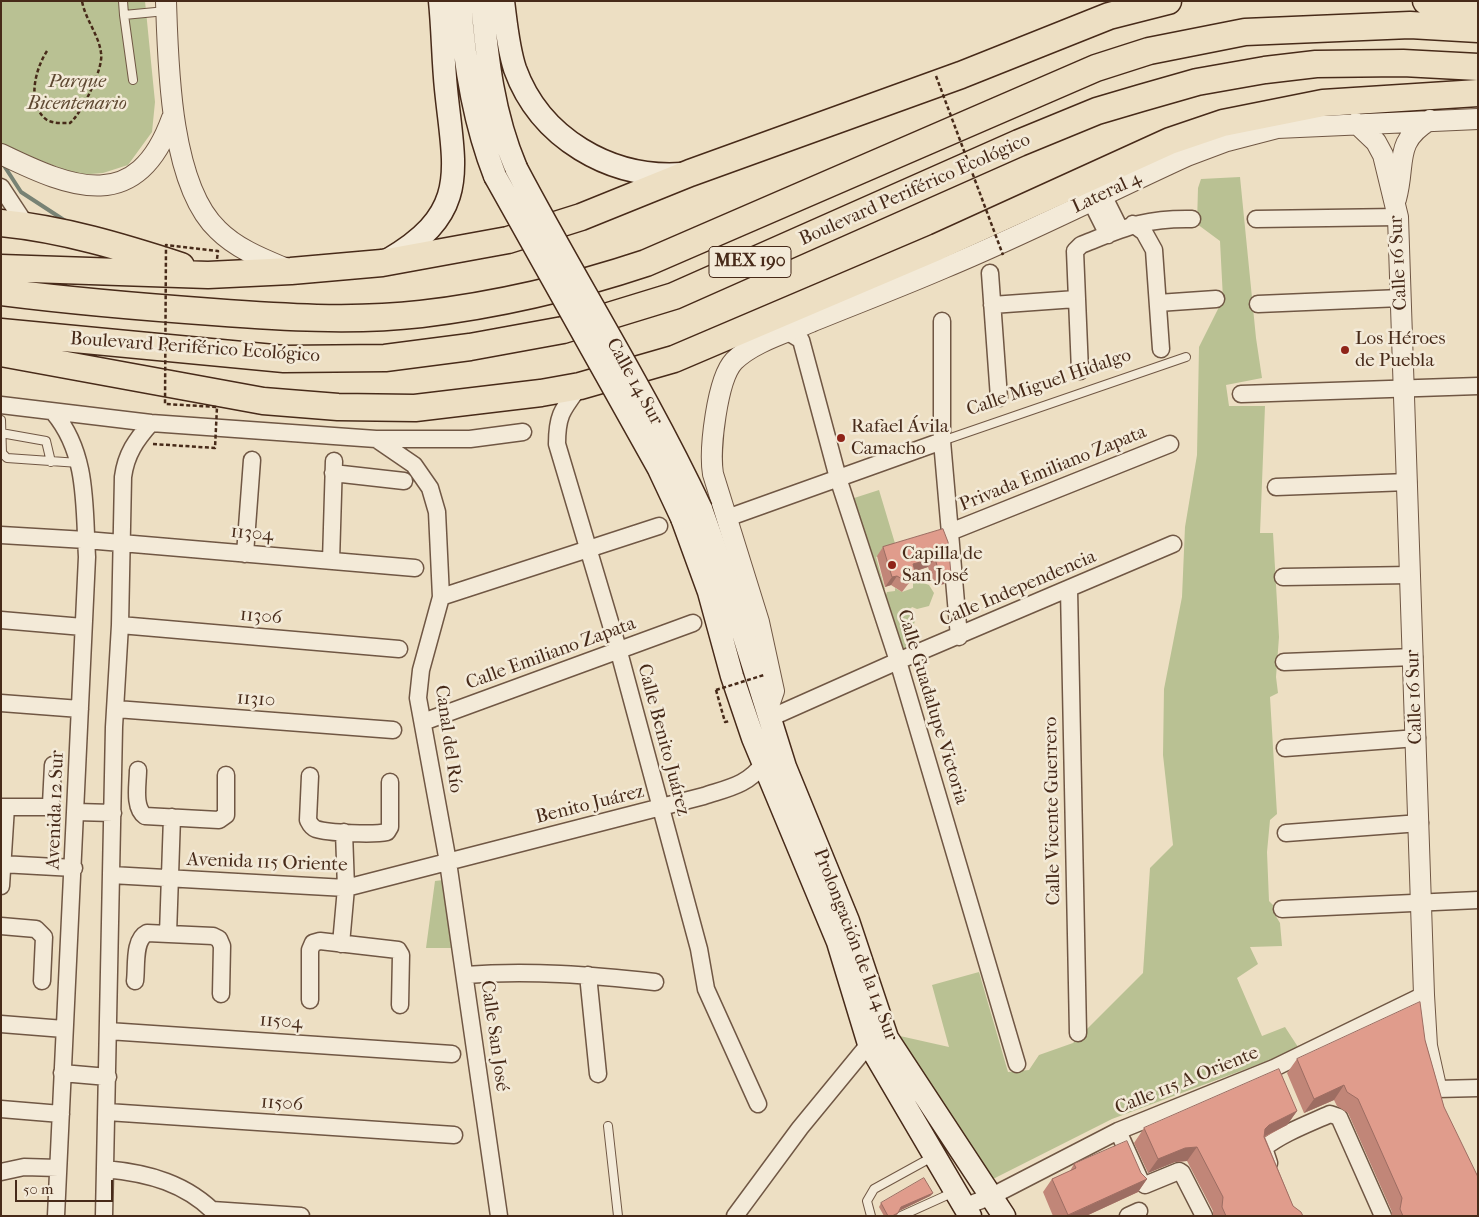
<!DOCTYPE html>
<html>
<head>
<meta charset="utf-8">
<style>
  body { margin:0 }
  #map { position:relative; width:1479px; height:1217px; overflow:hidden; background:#eddfc3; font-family:"IM FELL French Canon",serif }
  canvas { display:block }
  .frame { position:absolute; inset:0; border:2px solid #472a19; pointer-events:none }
  .scale { position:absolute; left:15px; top:1180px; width:98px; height:22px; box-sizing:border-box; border:2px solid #472a19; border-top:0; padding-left:6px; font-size:15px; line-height:18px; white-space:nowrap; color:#472a19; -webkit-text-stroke:4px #f3ead8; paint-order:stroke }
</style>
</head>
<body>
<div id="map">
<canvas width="1479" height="1217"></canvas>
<div class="frame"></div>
<div class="scale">50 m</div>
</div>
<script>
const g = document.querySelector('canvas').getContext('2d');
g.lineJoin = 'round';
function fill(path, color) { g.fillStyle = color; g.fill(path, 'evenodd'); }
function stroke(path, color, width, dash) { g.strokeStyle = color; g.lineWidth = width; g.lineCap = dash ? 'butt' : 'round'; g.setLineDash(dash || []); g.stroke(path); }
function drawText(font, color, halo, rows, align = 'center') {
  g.font = font + ' "IM FELL French Canon",serif'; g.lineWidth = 5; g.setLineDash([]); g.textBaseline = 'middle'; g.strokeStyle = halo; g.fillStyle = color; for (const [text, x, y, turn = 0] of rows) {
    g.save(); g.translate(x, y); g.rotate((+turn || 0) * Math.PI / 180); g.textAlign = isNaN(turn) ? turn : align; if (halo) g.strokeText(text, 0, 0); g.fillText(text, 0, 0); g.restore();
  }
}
fill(new Path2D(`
  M 1,1 L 145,1 L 155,102 L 152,132 L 128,165 L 103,173 L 78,175 L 1,145 Z
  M 1240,177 L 1256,338 L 1262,378 L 1226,385 L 1229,406 L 1265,406 L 1260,533 L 1273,533 L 1279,637 L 1276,677 L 1278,693 L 1270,697 L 1277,814 L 1270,820 L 1267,852 L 1269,901 L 1274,906 L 1274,913 L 1280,923 L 1282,946 L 1250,947 L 1258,964 L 1237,978 L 1262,1036 L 1285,1027 L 1298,1047 L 1270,1060 L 1112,1119 L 991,1180 L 921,1074 L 900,1036 L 949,1047 L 932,985 L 979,972 L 1008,1072 L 1029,1070 L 1039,1055 L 1073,1043 L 1143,973 L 1150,868 L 1173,845 L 1163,755 L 1164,689 L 1182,597 L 1185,527 L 1197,455 L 1199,347 L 1223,299 L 1220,241 L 1197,224 L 1198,188 L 1201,179 Z
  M 879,490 L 897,550 L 876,557 L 885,589 L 881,590 L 848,500 Z
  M 918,581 L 929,585 L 934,593 L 929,606 L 917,609 L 912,607 L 908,612 L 913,611 L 916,619 C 910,630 913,650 900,655 L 885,597 L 887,592 L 895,591 L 895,588 L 902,592 L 913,588 L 913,583 Z
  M 443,880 L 451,948 L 426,948 L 435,881 Z`), '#b9c193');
stroke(new Path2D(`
  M 3,164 L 21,192 L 67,222`), '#788274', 4);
const service = new Path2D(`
  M 123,1 L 124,15 L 166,11
  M 124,15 L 133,80
  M 1,420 L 2,453 L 7,458 L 79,463
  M 1,433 L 46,441 L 51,462
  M 942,441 L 1186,357
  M 608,1126 L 618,1216
  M 871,1216 L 867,1201 L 874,1189 L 934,1156
  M 901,1216 L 954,1192`);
const minor = new Path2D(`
  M 1,187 L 26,225
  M 1103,195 L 1120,229
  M 1091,201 L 1108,235
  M 1256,219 L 1398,217
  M 1133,224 L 1144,232 L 1154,250 L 1161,349
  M 990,273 L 999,398
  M 1158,303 L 1216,299
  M 1258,304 L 1401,298
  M 992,305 L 1076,299
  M 942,321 L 942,441 L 959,637
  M 784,324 L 788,332 L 801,340 L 838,478 L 898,661 L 1017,1064
  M 1080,371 L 1075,251 L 1081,245 C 1124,228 1144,218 1192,219
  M 580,386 C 563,409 557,414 557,444 L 619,652 L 699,949 L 706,989 L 758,1104
  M 1241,394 L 1478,386
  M 1,405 L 151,423 L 376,439 L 470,439 L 523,432
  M 54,413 C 88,454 84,506 87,557 L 56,1216
  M 376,439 L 414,465 L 430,488 L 437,512 L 441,597 L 421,670 L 418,698 L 448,862 L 499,1216
  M 333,473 L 404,481
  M 1276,487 L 1408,482
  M 727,518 L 942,441
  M 950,532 L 1170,444
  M 1,535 L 86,540 L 415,568
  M 245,554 L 252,460
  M 331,561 L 334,461
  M 1283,577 L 1411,575
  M 1069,589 L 1078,1033
  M 441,597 L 659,526
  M 1,620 L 83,627
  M 120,625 L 399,649
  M 1284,662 L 1414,657
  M 1,703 L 80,709
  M 116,709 L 393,730
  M 770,718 L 898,661 L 1173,544
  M 423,722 L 693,623
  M 1285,748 L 1417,738
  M 138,770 C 138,784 133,807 145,816 L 219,820 L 226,815 L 226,775
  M 310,776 L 308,820 C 310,824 311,827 316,829 C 328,833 374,835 387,832 L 390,827 L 390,782
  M 1,807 L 48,807 L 51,804 L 53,765
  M 76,812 L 113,813
  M 1286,833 L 1420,823
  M 1,864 L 74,868
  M 111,875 L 346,888 L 704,796 C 728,788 748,785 763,764
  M 1,886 L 6,807
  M 1282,909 L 1478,900
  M 1,926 L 36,929 L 44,937 L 42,981
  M 168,934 L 172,817
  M 341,944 L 346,888 L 344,832
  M 465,975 C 529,970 592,975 655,982
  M 588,975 L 598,1074
  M 135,981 C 137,967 133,940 147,933 L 213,936 L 219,939 L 222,946 L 221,994
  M 310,1000 L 310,950 L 313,943 L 320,941 L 398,950 L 401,955 L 400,1005
  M 1,1024 L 64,1029
  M 108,1031 L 452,1054
  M 62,1073 L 108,1077
  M 1437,1089 L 1478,1088
  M 1,1109 L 61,1114
  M 107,1112 L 454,1135
  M 1118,1131 L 1141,1182 L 1145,1185 L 1179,1171 L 1182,1173 L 1204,1216
  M 1269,1163 L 1264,1148 C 1283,1133 1308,1124 1330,1114 L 1339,1117 L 1383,1216
  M 105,1169 C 148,1173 187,1183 218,1216
  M 1,1172 L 24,1167 L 58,1168
  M 966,1206 L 992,1196 L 1118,1131 L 1274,1068 L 1424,995
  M 212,1210 L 301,1216
  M 104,1216 L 114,727 L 120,625 L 123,477 C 126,454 136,440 151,423
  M 735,1216 L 800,1128 L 869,1044
  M 1128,1216 L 1139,1211`);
const tertiary = new Path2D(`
  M 166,1 C 168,64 170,185 218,230 C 237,249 263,259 287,269
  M 1356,123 L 1376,142 L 1383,155 L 1398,217 L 1424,995 L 1427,1046 L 1435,1082
  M 1,154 C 73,189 137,215 172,118
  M 1396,199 C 1406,163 1393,142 1430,120
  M 767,711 L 774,691 L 759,622 L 713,474 C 709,450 717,379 734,361 C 753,342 786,333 811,322 C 855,304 900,287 944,268 C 1026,234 1106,193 1187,156 L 1227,141 L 1277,128 L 1478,119`);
const secondary = new Path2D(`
  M 460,1 C 464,61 473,120 495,176
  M 482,1 C 487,59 493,114 516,168
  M 503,1 C 506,24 508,48 515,69 C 540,138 610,179 682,174
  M 388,260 C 471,212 454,169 446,89 C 443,60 443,30 440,1
  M 701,509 L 728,585 L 785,767 L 848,921 L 887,1038 L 1004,1216
  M 682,518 L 709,592 L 732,676 L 753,738 L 838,942 L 869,1044 L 970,1216`);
const trunk = new Path2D(`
  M 1426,1 L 1478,10
  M 1,223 C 63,229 122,247 181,266
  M 1,268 L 208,275 L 291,271 L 382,263 L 508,240 L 581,217 L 690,173 L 961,75 L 1109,16 L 1168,1
  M 1,292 C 72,301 142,307 213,312 C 281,317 352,322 421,314 C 497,305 574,287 646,263 L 1096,68 L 1149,51 L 1245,32 L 1410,25 L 1478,29
  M 1,332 L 284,359 L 385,358 L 470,347 L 563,330 L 674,296 L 1019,143 L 1097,111 L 1141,98 L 1197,82 L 1265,70 L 1316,64 L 1403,63 L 1478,67
  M 1,353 L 263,401 L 338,407 L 415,408 L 541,393 L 580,386 L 674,359 L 937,247 L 1170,141 L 1223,123 L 1323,103 L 1478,93`);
stroke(service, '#705744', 10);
stroke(minor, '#705744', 19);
stroke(tertiary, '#705744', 22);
stroke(secondary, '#472a19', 25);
stroke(trunk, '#472a19', 29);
stroke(new Path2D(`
  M 47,51 C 35,69 26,105 47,120 C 54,124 63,123 70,123 C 82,113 104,68 101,53 C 99,35 85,19 82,1
  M 716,690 L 725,722 L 730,721`), '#472a19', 2.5, [4, 2.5]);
stroke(service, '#f3ead8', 8);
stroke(minor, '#f3ead8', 16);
stroke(tertiary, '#f3ead8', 20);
stroke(secondary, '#f3ead8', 22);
stroke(trunk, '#eddfc3', 26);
const secondaryBridge = new Path2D(`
  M 516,168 C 576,282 646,392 701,509
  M 495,176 L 659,469 L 682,518`);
stroke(secondaryBridge, '#472a19', 25, []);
stroke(new Path2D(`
  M 936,76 L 1003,255
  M 153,444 L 215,448 L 217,407 L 165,404 L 166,245 L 218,251 L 217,259
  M 716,690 L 764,675`), '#472a19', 2.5, [4, 2.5]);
stroke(secondaryBridge, '#f3ead8', 22);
fill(new Path2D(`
  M 943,529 L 944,584 L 934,586 L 928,567 L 915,571 L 909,583 L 902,592 L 891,585 L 885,587 L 877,556 L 883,547 Z
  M 1425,1040 L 1444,1107 L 1478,1216 L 1391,1216 L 1392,1212 L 1348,1113 L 1337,1106 L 1334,1100 L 1304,1113 L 1287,1073 L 1297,1059 Z
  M 1297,1111 L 1287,1125 L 1265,1137 L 1293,1206 L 1303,1216 L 1213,1216 L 1213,1211 L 1187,1161 L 1175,1162 L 1148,1173 L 1134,1143 L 1144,1128 Z
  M 1074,1164 L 1141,1173 L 1147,1179 L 1138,1192 L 1086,1216 L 1053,1216 L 1043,1192 L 1052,1179 L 1070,1171 Z
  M 933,1193 L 930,1196 L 899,1211 L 896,1216 L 884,1216 L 879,1207 L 881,1203 Z`), '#c18678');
fill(new Path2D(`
  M 935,558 L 928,567 L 907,574 L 913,564 Z
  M 951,574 L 944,584 L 934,586 L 940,577 Z
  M 897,576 L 891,585 L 885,587 L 892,577 Z
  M 1344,1085 L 1334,1100 L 1304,1113 L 1314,1099 Z
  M 1297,1111 L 1287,1125 L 1259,1139 L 1265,1129 L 1269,1125 Z
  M 1197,1147 L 1187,1161 L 1175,1162 L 1148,1173 L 1158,1159 L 1185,1148 Z
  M 1147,1179 L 1138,1192 L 1086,1216 L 1067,1216 Z
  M 933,1193 L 930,1196 L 899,1211 L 901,1207 Z`), '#9d6d62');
const building = new Path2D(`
  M 943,529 L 948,542 L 951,574 L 940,577 L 935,558 L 913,564 L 915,571 L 909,583 L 897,576 L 892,577 L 883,547 Z
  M 1420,1002 L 1425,1040 L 1444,1107 L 1478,1177 L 1478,1216 L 1403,1216 L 1400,1209 L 1402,1198 L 1358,1099 L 1347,1092 L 1344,1085 L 1314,1099 L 1297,1059 Z
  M 1279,1069 L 1297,1111 L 1269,1125 L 1265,1129 L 1264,1137 L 1293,1206 L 1301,1212 L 1303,1216 L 1226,1216 L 1222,1207 L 1223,1197 L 1197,1147 L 1185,1148 L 1158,1159 L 1144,1128 Z
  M 1127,1141 L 1141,1173 L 1147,1179 L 1068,1215 L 1052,1179 L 1076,1168 L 1074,1164 Z
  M 924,1178 L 933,1193 L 901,1207 L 898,1213 L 892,1216 L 888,1216 L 881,1203 Z`);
fill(building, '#e09c8c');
stroke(building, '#9d6d62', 1);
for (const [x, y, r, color] of [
  [1345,350,5,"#8f2418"],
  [841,438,5,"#8f2418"],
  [892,565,5,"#8f2418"]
]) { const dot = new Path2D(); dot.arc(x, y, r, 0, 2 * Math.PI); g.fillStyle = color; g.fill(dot); stroke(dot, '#f3ead8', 2); }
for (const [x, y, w] of [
  [750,262,82]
]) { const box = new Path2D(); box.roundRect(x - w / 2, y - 15.5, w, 31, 4); g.fillStyle = '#f3ead8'; g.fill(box); stroke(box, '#472a19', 1); }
drawText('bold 18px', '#472a19', null, [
  ["MEX 190",750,262]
]);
drawText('italic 19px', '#5e4831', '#f3ead8', [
  ["Parque",77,82],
  ["Bicentenario",77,104]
]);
drawText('19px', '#472a19', '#f3ead8', [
  ["Boulevard Periférico Ecológico",915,190,-24],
  ["Lateral 4",1107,193,-25],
  ["Calle 16 Sur",1399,263,-93],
  ["Boulevard Periférico Ecológico",195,348,4],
  ["Calle 14 Sur",634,382,61],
  ["Calle Miguel Hidalgo",1049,383,-19],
  ["Privada Emiliano Zapata",1053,469,-22],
  ["11304",252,534,5],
  ["Calle Independencia",1018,589,-23],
  ["11306",261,617,5],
  ["Calle Emiliano Zapata",551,654,-20],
  ["Calle 16 Sur",1415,697,-92],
  ["11310",256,700,4],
  ["Calle Guadalupe Victoria",932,707,73],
  ["Canal del Río",448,739,82],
  ["Calle Benito Juárez",663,740,75],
  ["Benito Juárez",590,805,-14],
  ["Avenida 12 Sur",56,810,-88],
  ["Calle Vicente Guerrero",1053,811,-91],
  ["Avenida 115 Oriente",267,863,2],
  ["Prolongación de la 14 Sur",855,945,69],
  ["11504",281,1022,4],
  ["Calle San José",494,1036,82],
  ["Calle 115 A Oriente",1187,1081,-22],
  ["11506",282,1104,4]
]);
drawText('19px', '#472a19', '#f3ead8', [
  ["Los Héroes",1355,339],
  ["de Puebla",1355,361],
  ["Rafael Ávila",851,427],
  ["Camacho",851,449],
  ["Capilla de",902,554],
  ["San José",902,576]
], 'left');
</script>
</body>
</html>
